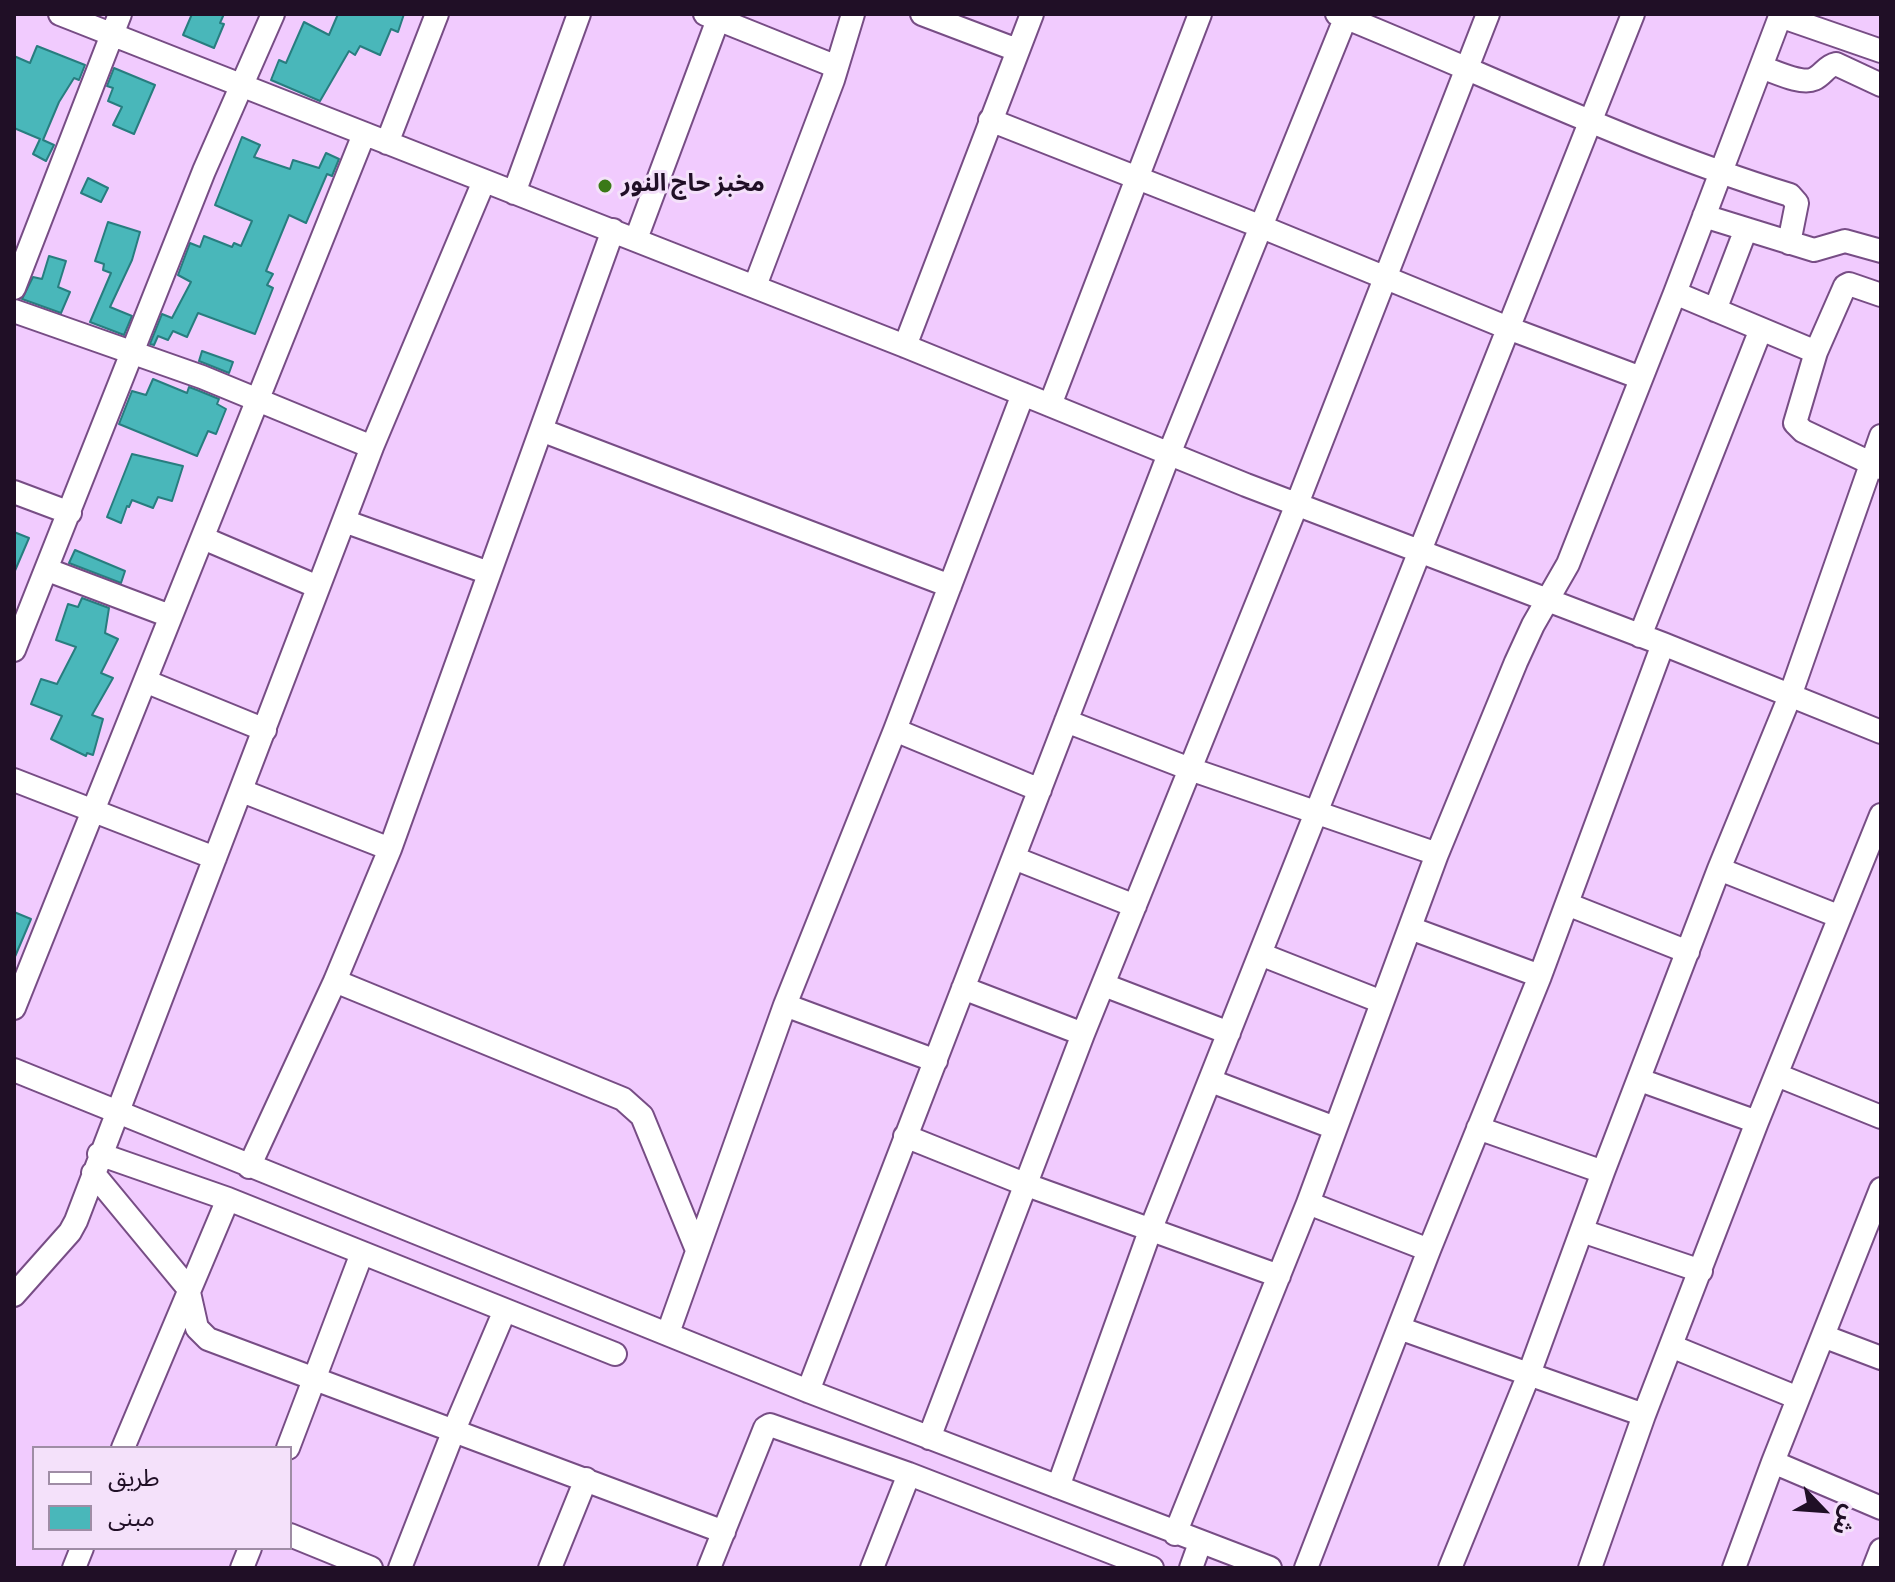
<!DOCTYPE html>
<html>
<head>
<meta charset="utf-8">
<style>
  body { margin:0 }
  #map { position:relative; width:1895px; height:1582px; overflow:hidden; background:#f1cbfe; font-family:"Source Sans 3","Noto Sans Arabic",sans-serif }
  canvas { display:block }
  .frame { position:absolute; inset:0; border:16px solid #200f26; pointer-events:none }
  .legend { position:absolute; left:32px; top:1446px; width:260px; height:104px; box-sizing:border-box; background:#f4e1fa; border:2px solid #9f8da5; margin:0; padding:10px 14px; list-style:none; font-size:24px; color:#200f26 }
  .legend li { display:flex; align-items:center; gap:16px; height:40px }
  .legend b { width:40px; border:2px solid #9f8da5 }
  .north { position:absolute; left:1783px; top:1470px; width:80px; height:80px; -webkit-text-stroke:6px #f4e1fa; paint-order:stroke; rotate:115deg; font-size:22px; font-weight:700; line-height:32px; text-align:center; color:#200f26 }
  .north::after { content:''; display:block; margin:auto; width:28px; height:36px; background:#200f26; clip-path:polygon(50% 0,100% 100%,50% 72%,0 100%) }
</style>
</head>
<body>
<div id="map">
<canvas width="1895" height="1582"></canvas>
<div class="frame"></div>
<ul class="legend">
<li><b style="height:10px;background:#fff"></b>طريق</li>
<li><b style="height:22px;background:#49b7ba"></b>مبنى</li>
</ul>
<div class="north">ش</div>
</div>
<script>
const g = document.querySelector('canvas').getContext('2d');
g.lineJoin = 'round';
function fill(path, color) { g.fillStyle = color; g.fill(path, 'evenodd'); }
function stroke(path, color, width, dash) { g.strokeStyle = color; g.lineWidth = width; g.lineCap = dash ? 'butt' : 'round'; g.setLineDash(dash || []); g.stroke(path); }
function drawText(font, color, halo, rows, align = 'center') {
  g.font = font + ' "Source Sans 3","Noto Sans Arabic",sans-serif'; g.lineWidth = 6; g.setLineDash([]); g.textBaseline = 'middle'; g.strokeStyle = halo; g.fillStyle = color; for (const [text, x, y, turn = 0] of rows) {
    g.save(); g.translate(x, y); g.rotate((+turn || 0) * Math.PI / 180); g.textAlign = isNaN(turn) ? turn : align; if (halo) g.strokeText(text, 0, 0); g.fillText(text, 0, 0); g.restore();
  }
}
const building = new Path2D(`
  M 192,14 L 224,14 L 220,23 L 224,24 L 214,48 L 183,35 Z
  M 338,14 L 404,14 L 398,32 L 391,29 L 380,55 L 360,46 L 355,55 L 349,51 L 320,101 L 271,80 L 279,60 L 286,63 L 304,22 L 329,35 Z
  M 37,46 L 85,65 L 79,80 L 74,78 L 59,102 L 43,140 L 54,145 L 46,161 L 33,154 L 40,139 L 14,128 L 14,56 L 30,63 Z
  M 114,68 L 155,85 L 134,134 L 113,125 L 122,107 L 108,101 L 113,88 L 107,86 Z
  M 242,137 L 260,145 L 254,157 L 290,169 L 293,160 L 319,168 L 326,153 L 339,159 L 332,176 L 327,174 L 306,223 L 289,215 L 266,271 L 273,274 L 267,285 L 273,288 L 255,334 L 198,313 L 187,337 L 173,331 L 168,340 L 158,336 L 154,345 L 150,344 L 162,314 L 172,318 L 191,282 L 178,275 L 190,243 L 200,247 L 204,236 L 232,247 L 234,243 L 241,246 L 252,221 L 215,205 Z
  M 88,178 L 108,188 L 101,202 L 81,193 Z
  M 108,222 L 140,232 L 132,260 L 110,307 L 132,316 L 124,335 L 90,322 L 111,273 L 103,270 L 104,264 L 95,261 Z
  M 49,256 L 66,261 L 58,287 L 70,292 L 61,313 L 22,299 L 33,277 L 42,279 Z
  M 202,351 L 233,362 L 229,373 L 199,361 Z
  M 153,379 L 187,393 L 189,387 L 197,390 L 219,399 L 217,404 L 226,409 L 216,434 L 208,431 L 197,456 L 119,424 L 132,391 L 146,395 Z
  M 132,454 L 183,466 L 172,501 L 158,497 L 153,508 L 132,500 L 129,507 L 127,506 L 121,523 L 107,517 Z
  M 14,532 L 29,538 L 14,573 Z
  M 75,550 L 125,571 L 121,583 L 69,563 Z
  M 82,598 L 109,608 L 105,633 L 118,639 L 101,673 L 113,678 L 92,715 L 103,719 L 93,755 L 87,753 L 86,756 L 51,739 L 62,716 L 31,704 L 41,679 L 57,684 L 76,647 L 56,640 L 68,604 L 78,607 Z
  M 14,912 L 31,919 L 14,959 Z`);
fill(building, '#49b7ba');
stroke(building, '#287d7f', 2);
const minor = new Path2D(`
  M 60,14 L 905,346 L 1246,485 L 1663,644 L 1881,732
  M 705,14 L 837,67
  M 922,14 L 1017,50
  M 1337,14 C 1488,75 1634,147 1790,195 L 1797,203 L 1789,243
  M 1780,16 L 1881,51
  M 1761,67 C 1774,71 1801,85 1814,79 C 1823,75 1826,66 1836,64 L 1881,85
  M 990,120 L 1262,227 L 1508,328 L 1641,378
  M 387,143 L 437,14
  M 514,193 L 579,14
  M 1704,216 L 1814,250 L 1845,241 L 1881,251
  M 636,239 L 720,14
  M 755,286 L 833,80 L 853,14
  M 14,288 L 120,14
  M 1675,293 L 1816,352
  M 1881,295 L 1849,284 L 1845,286 L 1816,352 L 1795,423 L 1803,431 L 1881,468
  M 1715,310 L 1746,229
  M 14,311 L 202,377 L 372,447
  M 905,346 L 1032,14
  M 1050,405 L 1200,14
  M 541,430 L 950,586
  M 14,492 L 70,513
  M 344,521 L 489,573
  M 203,538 L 318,587
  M 48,570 L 170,616
  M 1640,636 L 1761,329
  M 14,650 L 204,171 L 273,14
  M 145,681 L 265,730
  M 1066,721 L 1190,769 L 1437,854
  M 895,730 L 1040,790
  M 14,780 L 215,858
  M 242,791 L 390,849
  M 1014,858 L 1135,906
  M 1719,869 L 1838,916
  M 1567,904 L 1688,952
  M 1410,928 L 1540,976
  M 1260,954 L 1382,1002
  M 335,981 L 623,1099 L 642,1116 L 697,1250
  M 1104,985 L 1229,1033
  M 963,988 L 1083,1034
  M 785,1005 L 936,1061
  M 14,1008 L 364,134
  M 14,1070 L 808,1391 L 1270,1568
  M 1777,1075 L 1881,1117
  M 1640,1080 L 1757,1122
  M 1211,1081 L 1335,1128
  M 1478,1128 L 1603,1172
  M 905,1136 L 1027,1185 L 1279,1276
  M 99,1154 L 228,1199 L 615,1354
  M 249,1167 L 335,981 L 390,849 L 613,230
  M 93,1173 L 188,1288 L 197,1328 L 208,1339 L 724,1532
  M 1308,1203 L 1429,1250
  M 1582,1231 L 1701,1271
  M 14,1295 L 70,1232 L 76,1221 L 372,447 L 484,181
  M 1399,1328 L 1644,1415
  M 668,1333 L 785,1005 L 895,730 L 1023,394
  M 1823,1336 L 1881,1358
  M 1671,1346 L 1798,1398
  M 808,1391 L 1169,454 L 1347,14
  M 929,1438 L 1083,1034 L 1297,504 L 1488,14
  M 123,1448 L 228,1199
  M 288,1448 L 362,1253
  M 1773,1462 L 1881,1508
  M 1058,1487 L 1150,1231 L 1633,14
  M 1175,1534 L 1308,1203 L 1437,854 L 1516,662 L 1533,625 L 1568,564 L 1675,293 L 1781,14
  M 290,1535 L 371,1568
  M 74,1568 L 82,1548
  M 242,1568 L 250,1548
  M 400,1568 L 454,1430 L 505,1310
  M 550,1568 L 586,1479
  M 709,1568 L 765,1428 L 770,1425 L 909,1474 L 1152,1568
  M 872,1568 L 909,1474
  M 1191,1568 L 1200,1543
  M 1306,1568 L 1429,1250 L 1540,976 L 1663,644
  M 1450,1568 L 1529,1374 L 1603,1172 L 1719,869 L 1790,696 L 1881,436
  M 1590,1568 L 1644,1415 L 1757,1122 L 1881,815
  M 1734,1568 L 1773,1462 L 1881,1189
  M 1874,1568 L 1881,1550`);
stroke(minor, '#774d85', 26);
stroke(minor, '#fff', 22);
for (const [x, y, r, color] of [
  [605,186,8,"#3a7917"]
]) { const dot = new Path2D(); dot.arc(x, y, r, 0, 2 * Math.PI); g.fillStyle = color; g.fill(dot); stroke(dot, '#f4e1fa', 3); }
drawText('bold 24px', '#200f26', '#f4e1fa', [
  ["مخبز حاج النور",621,186]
], 'left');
</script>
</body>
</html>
